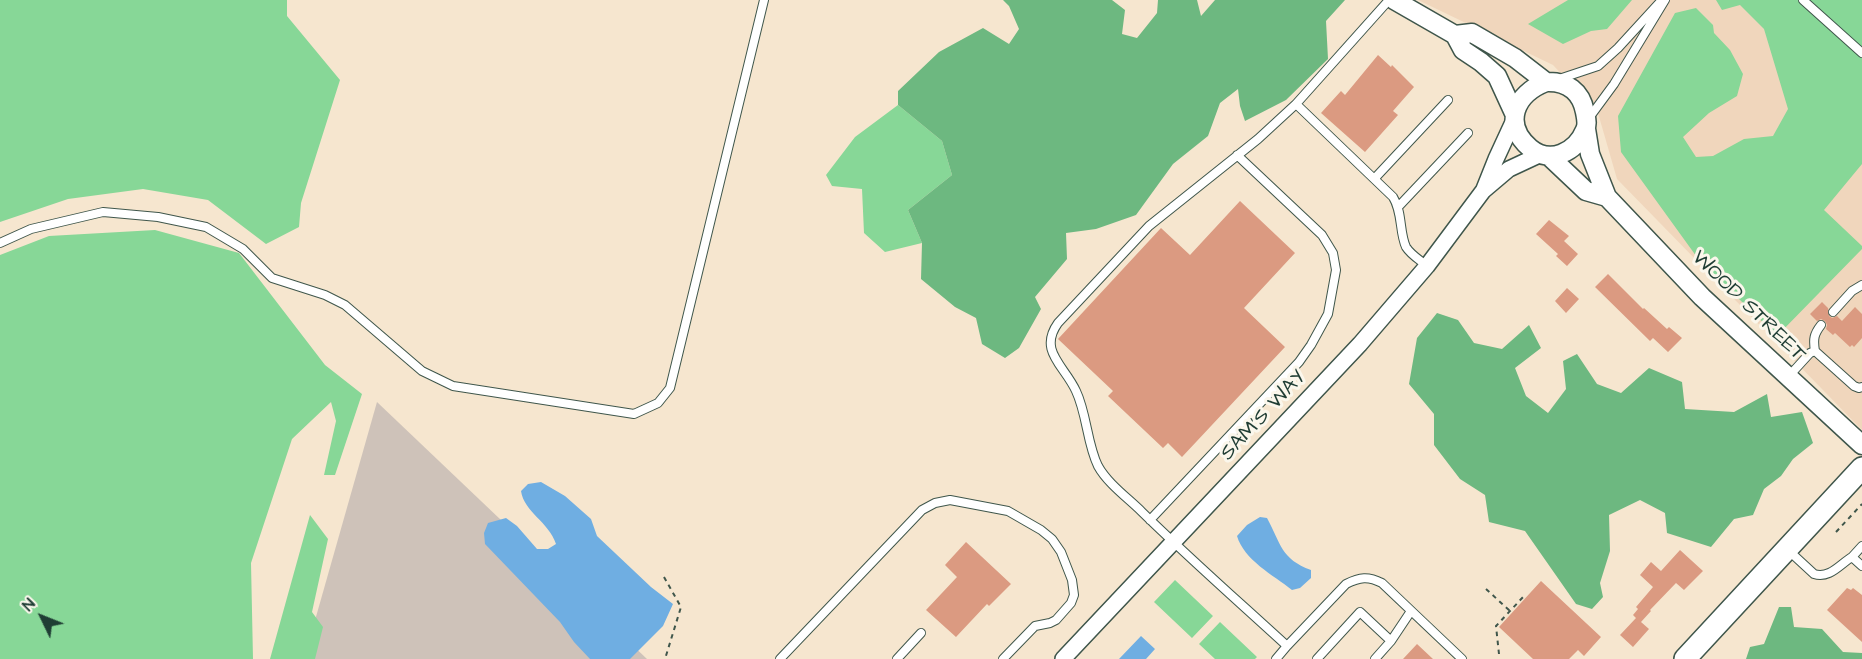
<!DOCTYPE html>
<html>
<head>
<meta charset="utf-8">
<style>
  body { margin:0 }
  #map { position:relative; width:1862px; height:659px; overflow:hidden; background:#f6e6cf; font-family:"Architects Daughter",sans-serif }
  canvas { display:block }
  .north { position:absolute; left:12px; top:587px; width:60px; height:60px; -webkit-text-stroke:4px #fbf7ec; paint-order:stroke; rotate:313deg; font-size:16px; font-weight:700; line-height:24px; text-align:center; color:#1f3d34 }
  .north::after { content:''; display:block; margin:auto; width:21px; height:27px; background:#1f3d34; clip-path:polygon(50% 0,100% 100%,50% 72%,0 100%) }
</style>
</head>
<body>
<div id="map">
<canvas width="1862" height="659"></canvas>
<div class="north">N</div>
</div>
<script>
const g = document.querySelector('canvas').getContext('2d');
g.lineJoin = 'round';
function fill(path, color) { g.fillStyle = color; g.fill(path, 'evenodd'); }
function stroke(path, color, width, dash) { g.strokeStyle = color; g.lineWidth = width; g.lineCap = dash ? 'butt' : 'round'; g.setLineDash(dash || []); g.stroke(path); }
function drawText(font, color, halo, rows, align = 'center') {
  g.font = font + ' "Architects Daughter",sans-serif'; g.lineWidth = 6; g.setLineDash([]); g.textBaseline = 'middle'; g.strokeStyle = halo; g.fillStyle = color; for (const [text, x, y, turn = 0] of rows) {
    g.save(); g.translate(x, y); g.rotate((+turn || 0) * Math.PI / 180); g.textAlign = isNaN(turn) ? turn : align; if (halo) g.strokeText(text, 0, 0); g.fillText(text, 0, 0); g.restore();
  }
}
fill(new Path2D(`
  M 1418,0 L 1862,0 L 1862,430 L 1617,179 L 1598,113 L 1553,65 Z`), '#f0d6bc');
fill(new Path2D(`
  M 377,402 L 647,659 L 304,659 Z`), '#cec2b9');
fill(new Path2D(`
  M 0,0 L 287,0 L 287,16 L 340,80 L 301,203 L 299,227 L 266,244 L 208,200 L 143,189 L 68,199 L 0,222 Z
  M 1568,0 L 1632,0 L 1607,29 L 1591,31 L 1563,44 L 1528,24 Z
  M 1716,0 L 1862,0 L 1862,164 L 1824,210 L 1862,246 L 1862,249 L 1777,336 L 1699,260 L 1621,152 L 1618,116 L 1675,13 L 1696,8 L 1713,25 L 1714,33 L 1730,50 L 1743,74 L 1737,96 L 1709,113 L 1683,137 L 1696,157 L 1713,156 L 1744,139 L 1773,136 L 1788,109 L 1764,29 L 1740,5 L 1722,10 Z
  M 898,105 L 942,141 L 952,175 L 908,210 L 922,243 L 885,252 L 864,233 L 862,189 L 832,186 L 826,175 L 855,137 Z
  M 155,230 L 239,253 L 325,365 L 362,394 L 335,475 L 324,475 L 336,421 L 331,402 L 292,439 L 251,563 L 253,659 L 0,659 L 0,255 L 49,236 Z
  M 310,515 L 328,539 L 312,612 L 323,627 L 315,659 L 270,659 Z
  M 1175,580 L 1213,616 L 1192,638 L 1154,602 Z
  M 1220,622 L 1257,657 L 1255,659 L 1215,659 L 1199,644 Z`), '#87d797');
fill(new Path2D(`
  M 1003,0 L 1112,0 L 1125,10 L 1122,34 L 1137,38 L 1157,13 L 1158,0 L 1197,0 L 1201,16 L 1215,0 L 1345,0 L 1326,21 L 1328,59 L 1286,100 L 1245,121 L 1240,106 L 1238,89 L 1220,103 L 1208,136 L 1173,164 L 1136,215 L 1096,229 L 1066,233 L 1067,259 L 1035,297 L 1041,309 L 1019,348 L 1005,358 L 982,344 L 976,318 L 955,307 L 921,279 L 922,243 L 908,210 L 952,175 L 942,141 L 898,105 L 898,91 L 939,52 L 983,28 L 1009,44 L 1019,29 L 1009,6 Z
  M 1437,313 L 1458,320 L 1474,343 L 1502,349 L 1529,325 L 1541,348 L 1515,368 L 1526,396 L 1548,413 L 1566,389 L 1563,361 L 1577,354 L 1597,384 L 1621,393 L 1649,368 L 1682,382 L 1685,409 L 1734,412 L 1767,394 L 1771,417 L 1802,412 L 1813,443 L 1793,459 L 1781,476 L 1764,489 L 1753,515 L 1734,519 L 1711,547 L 1667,533 L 1665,513 L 1640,500 L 1609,515 L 1610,551 L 1600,583 L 1603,597 L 1592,609 L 1576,604 L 1525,531 L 1489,522 L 1485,495 L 1460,479 L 1434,445 L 1434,414 L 1409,384 L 1417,338 Z
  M 1779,607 L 1791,607 L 1794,627 L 1822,629 L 1843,652 L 1862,653 L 1862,659 L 1746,659 L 1750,647 L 1764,644 Z`), '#6db880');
fill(new Path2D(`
  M 541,482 L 565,496 L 591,519 L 597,536 L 651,587 L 673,604 L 663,626 L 630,659 L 590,659 L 574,642 L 560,622 L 485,544 L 484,533 L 488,523 L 506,518 L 517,526 L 537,549 L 548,549 L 556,544 C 549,522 524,512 521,491 L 528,484 Z
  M 1260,517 L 1267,518 C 1281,544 1281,559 1311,570 L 1311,578 L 1300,588 L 1292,590 C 1273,575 1244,560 1237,536 L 1247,525 Z
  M 1141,636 L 1155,649 L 1146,659 L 1119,659 Z`), '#6faee2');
fill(new Path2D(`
  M 1378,55 L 1391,67 L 1392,65 L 1414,87 L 1393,111 L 1398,115 L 1365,152 L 1321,113 L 1341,91 L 1345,95 Z
  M 1240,201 L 1295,253 L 1244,308 L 1285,347 L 1182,457 L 1168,443 L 1163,448 L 1108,396 L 1113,391 L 1058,339 L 1161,228 L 1190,255 Z
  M 1549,220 L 1569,236 L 1564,241 L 1578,254 L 1567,266 L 1556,256 L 1558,254 L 1536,234 Z
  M 1608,274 L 1643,309 L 1644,308 L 1667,329 L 1669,327 L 1682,338 L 1668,352 L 1653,338 L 1650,341 L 1595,287 Z
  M 1567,288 L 1579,299 L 1566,313 L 1555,301 Z
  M 1822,302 L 1828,308 L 1829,316 L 1832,318 L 1837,316 L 1842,321 L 1855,307 L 1862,314 L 1862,338 L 1854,347 L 1852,345 L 1850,347 L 1835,333 L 1833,335 L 1826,329 L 1827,325 L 1825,321 L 1821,319 L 1817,321 L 1810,314 Z
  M 966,542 L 1011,584 L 989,606 L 987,604 L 956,637 L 926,610 L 957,577 L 945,565 Z
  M 1680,550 L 1703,571 L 1684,590 L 1676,583 L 1650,610 L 1651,611 L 1641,622 L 1649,629 L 1633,647 L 1620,635 L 1636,618 L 1633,615 L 1638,609 L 1636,607 L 1653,587 L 1640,575 L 1651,562 L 1661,571 Z
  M 1541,581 L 1601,637 L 1584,656 L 1578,650 L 1569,659 L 1533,659 L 1499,627 Z
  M 1847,588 L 1851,590 L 1853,588 L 1862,595 L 1862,642 L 1827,610 Z
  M 1417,644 L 1433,659 L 1403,659 Z`), '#db9a81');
const service = new Path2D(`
  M 1389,0 L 1296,104 L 1393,197 C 1403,213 1399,232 1406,247 C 1411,255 1420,260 1427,266
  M 1803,0 L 1862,53
  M 1559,79 L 1598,66 L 1618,48 L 1661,1
  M 1296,104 L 1258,139 L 1149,226 L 1058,323 C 1038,351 1064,365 1076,391 C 1087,414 1087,444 1098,466 C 1108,484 1128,498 1142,512 C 1189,558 1239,602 1287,646 L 1346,584 C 1360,577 1368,576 1382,583 L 1462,659
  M 1589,118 L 1614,84 L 1665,0
  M 1375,178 L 1448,100
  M 1399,206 L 1468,133
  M 0,243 L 31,229 L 103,212 L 158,217 L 206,227 L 243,249 L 272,278 L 325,295 L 345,305 L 422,371 L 453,386 L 634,414 L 658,403 L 670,388 L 764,0
  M 1833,312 L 1852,291 L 1862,285
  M 1815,351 C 1813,339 1814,334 1821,325
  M 1789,376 L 1810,353 L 1815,351 L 1854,386 L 1859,388 L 1862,387
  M 1150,520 L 1299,362 L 1311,345 L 1328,314 L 1336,270 L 1333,253 L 1322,235 L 1237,155
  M 1862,546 L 1852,557 L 1862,566
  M 1788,550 L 1814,574 C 1830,579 1840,564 1852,557
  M 780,659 L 922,510 L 935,503 L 950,500 L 1008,511 L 1041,530 L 1052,539 L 1061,552 L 1072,580 L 1074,595 L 1071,603 L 1056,620 L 1050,623 L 1035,626 L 1003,659
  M 897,659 L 921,633
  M 1276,659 L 1287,646
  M 1317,659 L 1360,612 L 1391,641
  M 1375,659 L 1391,641 L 1411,611`);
const minor = new Path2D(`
  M 1484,189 L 1496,159 L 1514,120
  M 1063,659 L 1360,344 L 1427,266 L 1483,191 L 1509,169 L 1539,155`);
const tertiary = new Path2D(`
  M 1394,0 L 1455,35 L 1463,50 L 1481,62 L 1497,76 L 1514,113
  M 1455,35 L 1472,33 L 1515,58 L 1546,82
  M 1546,82 C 1567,81 1581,91 1585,112 C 1586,118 1588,124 1585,130 C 1576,152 1550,165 1530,148 C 1502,124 1515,94 1546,82 Z
  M 1586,129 L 1590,154 L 1607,197 L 1702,297 L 1862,445
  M 1550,157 L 1586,191 L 1607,197`);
const secondary = new Path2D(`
  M 1685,659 L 1862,468`);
stroke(service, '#3f564b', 10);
stroke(minor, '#3f564b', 18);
stroke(tertiary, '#3f564b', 21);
stroke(secondary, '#3f564b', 24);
stroke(new Path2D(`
  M 1836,532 L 1862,504
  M 664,577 L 681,607 L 665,659
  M 1486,589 L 1510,611
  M 1499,654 L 1496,626 L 1524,596`), '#3f564b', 2, [4.5, 4.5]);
stroke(service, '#fff', 8);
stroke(minor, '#fff', 15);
stroke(tertiary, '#fff', 18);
stroke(secondary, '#fff', 21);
drawText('21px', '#1f3d34', '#fbf7ec', [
  ["WOOD STREET",1748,307,44],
  ["SAM'S WAY",1264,416,-47]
]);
</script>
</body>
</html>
